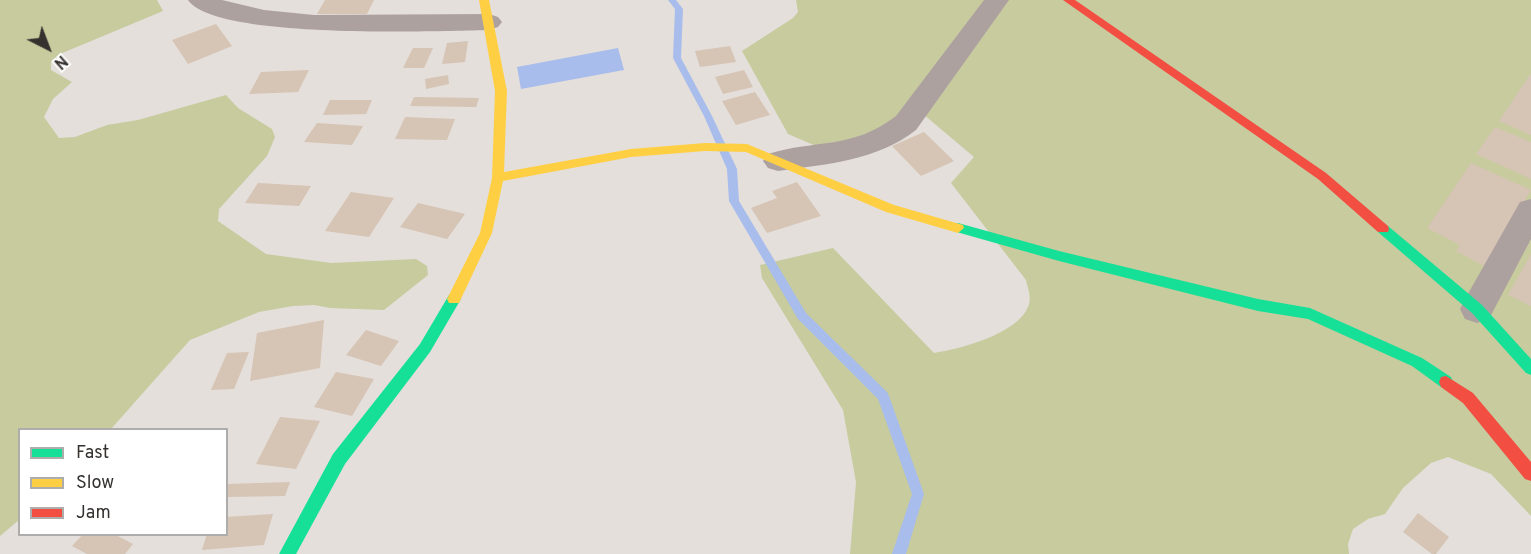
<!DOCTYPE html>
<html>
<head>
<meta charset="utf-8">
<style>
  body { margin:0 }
  #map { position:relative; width:1531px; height:554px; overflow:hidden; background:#e4dfdb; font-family:Overpass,sans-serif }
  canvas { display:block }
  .legend { position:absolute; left:18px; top:428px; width:210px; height:108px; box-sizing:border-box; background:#fff; border:2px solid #aeadac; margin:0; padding:8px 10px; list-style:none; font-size:18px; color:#35312f }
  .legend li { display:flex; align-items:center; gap:12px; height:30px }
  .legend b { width:30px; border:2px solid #aeadac }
  .north { position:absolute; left:18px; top:18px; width:60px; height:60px; -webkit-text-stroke:4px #fff; paint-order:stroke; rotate:138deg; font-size:16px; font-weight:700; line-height:24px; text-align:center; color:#35312f }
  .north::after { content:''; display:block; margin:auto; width:21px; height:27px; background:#35312f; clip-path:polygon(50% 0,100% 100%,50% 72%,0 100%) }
</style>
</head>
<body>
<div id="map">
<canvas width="1531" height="554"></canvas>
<ul class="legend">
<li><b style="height:8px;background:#16e098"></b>Fast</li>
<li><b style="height:8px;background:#ffcf43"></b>Slow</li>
<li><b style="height:8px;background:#f24e42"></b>Jam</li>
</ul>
<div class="north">N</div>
</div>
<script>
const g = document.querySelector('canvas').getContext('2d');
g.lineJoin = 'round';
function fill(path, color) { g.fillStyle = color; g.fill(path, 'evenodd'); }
fill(new Path2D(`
  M 0,0 L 157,0 L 163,11 L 60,54 L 51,63 L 51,70 L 72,82 L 53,99 L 44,117 L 59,138 L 75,137 L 107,125 L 138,120 L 226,95 L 238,108 L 272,129 L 275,137 L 267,156 L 219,209 L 218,221 L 266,254 L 331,263 L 416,259 L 427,266 L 428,275 L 384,310 L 330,308 L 314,305 L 293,306 L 259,312 L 190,340 L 111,429 L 20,430 L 19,520 L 0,536 Z
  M 796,0 L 1531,0 L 1531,516 L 1491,474 L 1448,457 L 1431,463 L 1403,488 L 1385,514 L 1368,519 L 1353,529 L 1348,544 L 1349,554 L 850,554 L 856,482 L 843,410 L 762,278 L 760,265 L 833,248 L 934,353 C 960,349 1017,334 1028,307 C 1032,298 1028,289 1026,280 L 951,183 L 974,157 L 923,114 L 823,149 L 788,134 L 742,51 L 793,18 L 798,12 Z`), '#c7cb9e');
fill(new Path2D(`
  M 618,48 L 624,70 L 521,89 L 517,67 Z`), '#a8bdeb');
fill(new Path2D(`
  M 668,0 L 676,0 L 683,9 L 681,58 L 712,116 L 737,169 L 739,201 L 806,313 L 887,392 L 889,396 L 924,494 L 906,554 L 892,554 L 912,494 L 878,399 L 798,319 L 729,201 L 727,169 L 704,116 L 673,58 L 675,9 Z`), '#a8bdeb');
fill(new Path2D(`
  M 325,0 L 374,0 L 367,14 L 317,14 Z
  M 216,24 L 232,46 L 188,64 L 172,40 Z
  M 468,41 L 465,62 L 442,64 L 447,43 Z
  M 730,46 L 736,62 L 700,67 L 695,51 Z
  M 413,48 L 433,48 L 424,68 L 403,68 Z
  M 309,70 L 298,92 L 249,94 L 261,72 Z
  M 744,70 L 753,87 L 723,94 L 715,77 Z
  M 1531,73 L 1531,135 L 1499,121 Z
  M 448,75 L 449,84 L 426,89 L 425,79 Z
  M 755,92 L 770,115 L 736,125 L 722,101 Z
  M 414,97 L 479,98 L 476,107 L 410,106 Z
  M 330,100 L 372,100 L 366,114 L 323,115 Z
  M 405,117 L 455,119 L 447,140 L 395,139 Z
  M 317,123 L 363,126 L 352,145 L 304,142 Z
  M 1495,127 L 1531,142 L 1531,179 L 1476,154 Z
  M 924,132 L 954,161 L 921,176 L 892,146 Z
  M 1471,163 L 1531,190 L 1486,267 L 1456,251 L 1460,245 L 1427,228 Z
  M 797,182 L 821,216 L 767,233 L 751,208 L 777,198 L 772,191 Z
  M 258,183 L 311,186 L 299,206 L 245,203 Z
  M 351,192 L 394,198 L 369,237 L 325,231 Z
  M 418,203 L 465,214 L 447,239 L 400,227 Z
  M 1531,254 L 1531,306 L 1508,295 Z
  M 324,320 L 320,368 L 250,381 L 257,333 Z
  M 366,330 L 399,341 L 381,366 L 346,355 Z
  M 249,352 L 234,389 L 211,390 L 227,353 Z
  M 336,372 L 374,379 L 352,416 L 314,407 Z
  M 280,417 L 320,421 L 296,469 L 256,464 Z
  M 290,482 L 285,496 L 226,497 L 226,484 Z
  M 1418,513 L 1449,537 L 1436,554 L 1432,554 L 1403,532 Z
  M 273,514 L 264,545 L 202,550 L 207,534 L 226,534 L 226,517 Z
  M 83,534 L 114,534 L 133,544 L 125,554 L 87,554 L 72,546 Z`), '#d6c4b4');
fill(new Path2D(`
  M 188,0 L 222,0 L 264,10 L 314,15 L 489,14 L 498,17 L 502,22 L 498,27 L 489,30 C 438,31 215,40 188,0 Z
  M 984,0 L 1009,0 L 916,130 C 876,161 827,164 778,171 L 768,168 L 763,161 L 768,154 C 816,139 852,150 896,116 Z
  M 1531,199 L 1531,239 L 1489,319 L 1477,323 L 1465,319 L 1460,309 L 1465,299 L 1520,202 Z`), '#ada1a0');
fill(new Path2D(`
  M 958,223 L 1059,251 L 1258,299 L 1310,308 L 1422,358 L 1451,377 L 1453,382 L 1451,387 L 1446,388 L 1441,387 L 1412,366 L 1308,319 L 1258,311 L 1059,261 L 953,231 L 952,228 L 953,225 Z
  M 1383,224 L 1388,226 L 1482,305 L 1531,359 L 1531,375 L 1526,373 L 1472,313 L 1378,232 L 1377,229 Z
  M 454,293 L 459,295 L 461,299 L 430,352 L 345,464 L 296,554 L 279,554 L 333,454 L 420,344 L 449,295 Z`), '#16e098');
fill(new Path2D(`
  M 479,0 L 489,0 L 507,91 L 504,172 L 631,149 L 705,143 L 747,144 L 894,205 L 963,225 L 964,228 L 958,233 L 886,212 L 746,152 L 705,151 L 631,157 L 503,181 L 492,233 L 459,303 L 449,303 L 447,299 L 480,233 L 492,178 L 495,91 Z`), '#ffcf43');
fill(new Path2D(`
  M 1063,0 L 1075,0 L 1326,173 L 1388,226 L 1389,229 L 1388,232 L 1378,232 L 1318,179 Z
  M 1446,376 L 1473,393 L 1531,462 L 1531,481 L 1525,479 L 1463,403 L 1441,387 L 1439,382 L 1441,377 Z`), '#f24e42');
</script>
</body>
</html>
